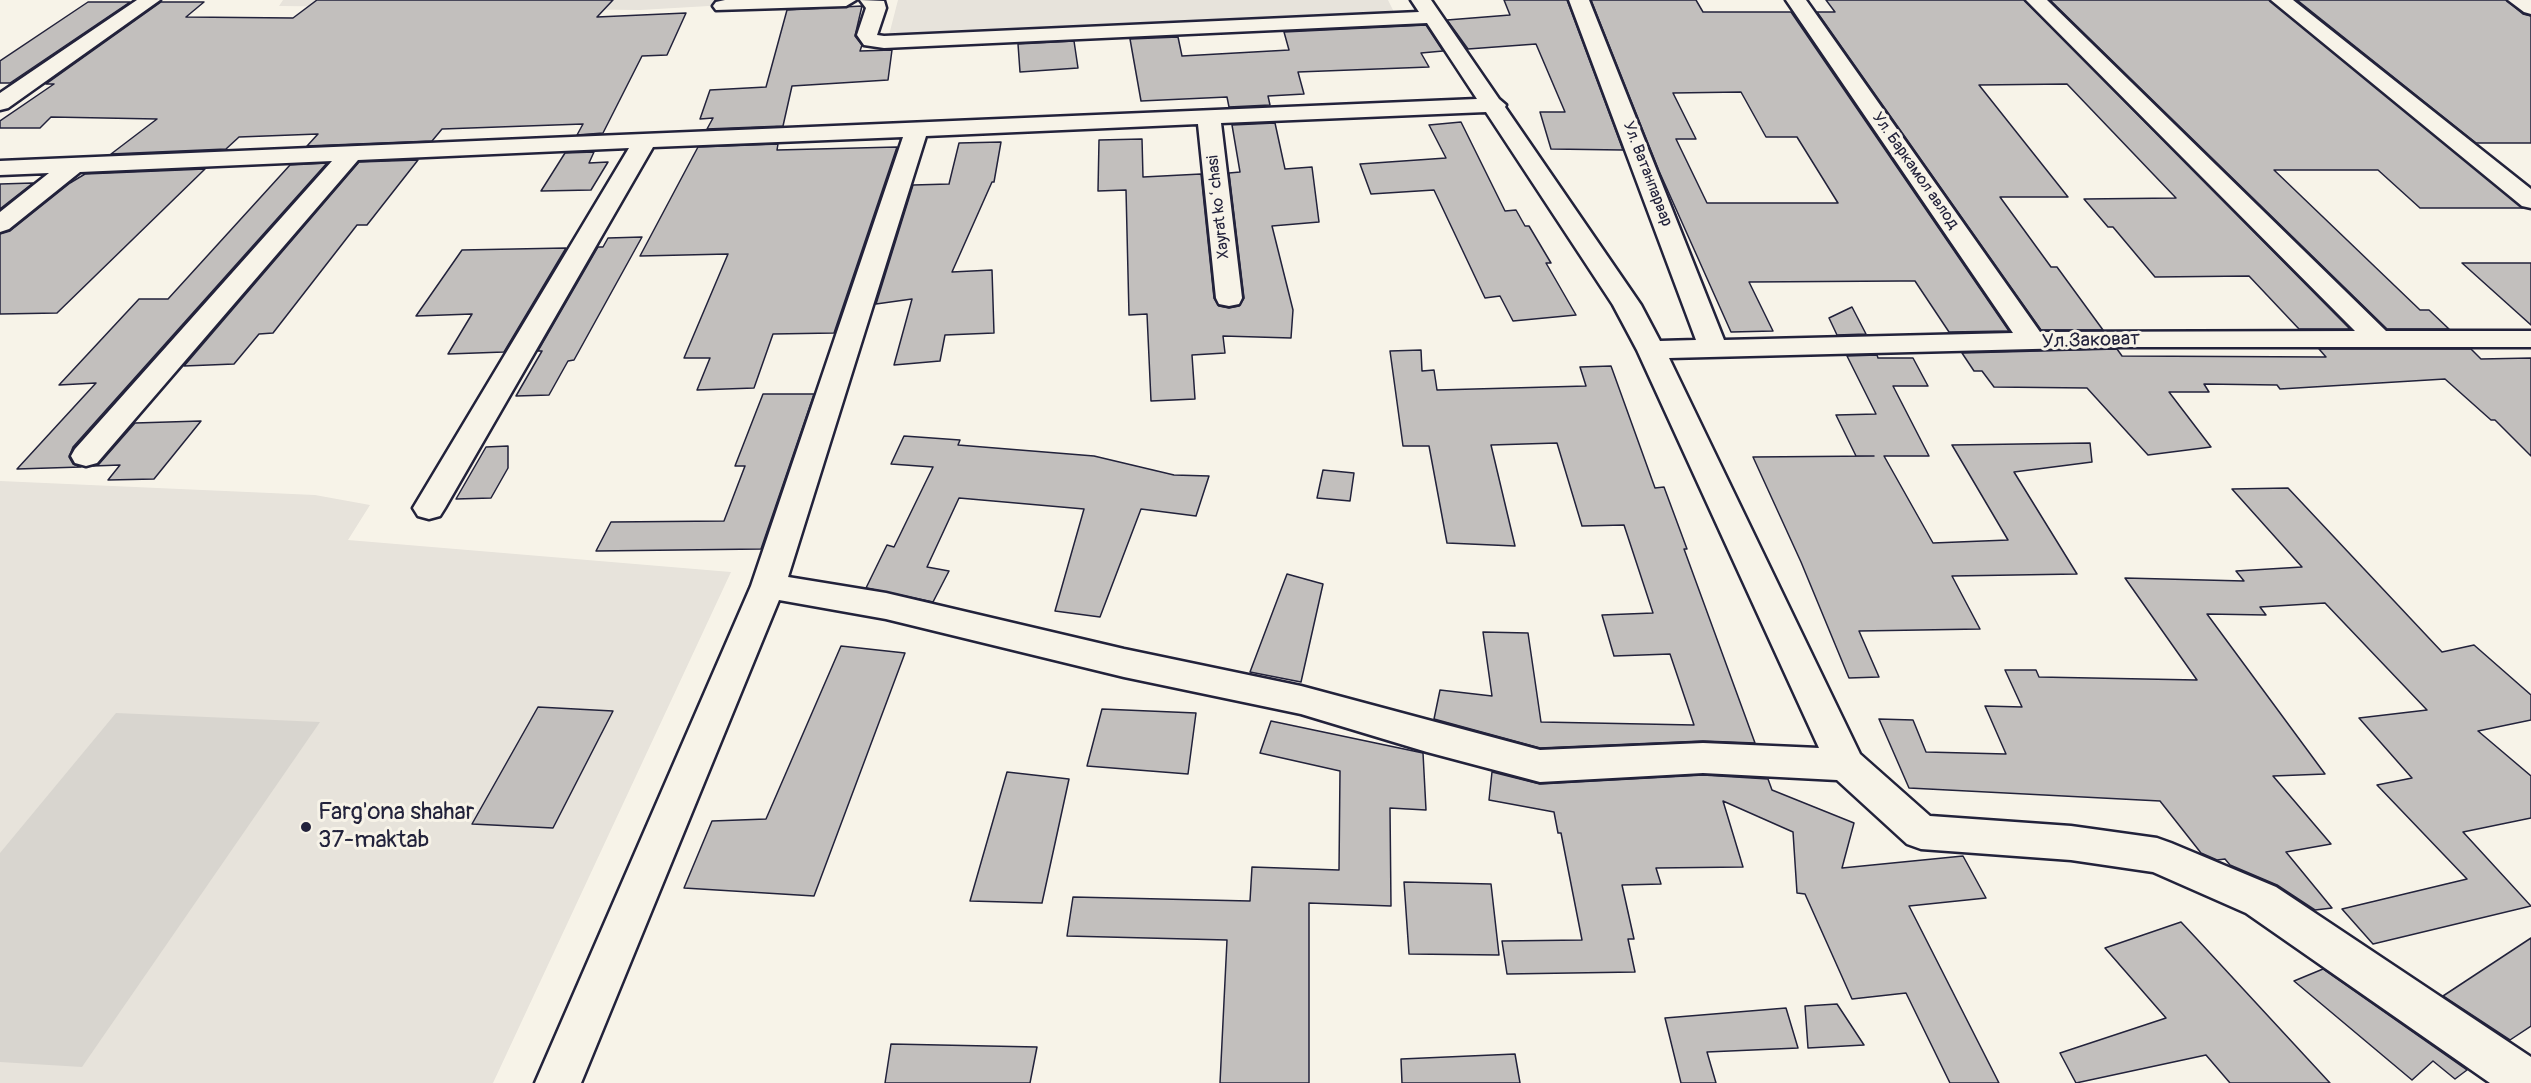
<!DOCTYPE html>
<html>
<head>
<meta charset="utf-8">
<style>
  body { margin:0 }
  canvas { display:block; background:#f7f3e8 }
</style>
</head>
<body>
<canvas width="2531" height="1083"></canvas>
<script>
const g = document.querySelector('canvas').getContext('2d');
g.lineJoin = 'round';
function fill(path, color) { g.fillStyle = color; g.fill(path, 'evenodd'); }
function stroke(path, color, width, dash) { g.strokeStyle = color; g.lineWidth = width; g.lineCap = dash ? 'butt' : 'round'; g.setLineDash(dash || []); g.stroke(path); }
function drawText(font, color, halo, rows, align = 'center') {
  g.font = font + ' Pangolin,sans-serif'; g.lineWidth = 6; g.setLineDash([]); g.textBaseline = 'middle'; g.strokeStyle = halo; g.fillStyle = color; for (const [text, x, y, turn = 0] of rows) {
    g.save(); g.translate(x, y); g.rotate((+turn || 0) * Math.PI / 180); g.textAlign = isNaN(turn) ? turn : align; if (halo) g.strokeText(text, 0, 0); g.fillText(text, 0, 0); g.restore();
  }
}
fill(new Path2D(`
  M 283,0 L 812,0 L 640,10 L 279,6 Z
  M 898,0 L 1388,0 L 1394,12 L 889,35 Z
  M 0,481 L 315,495 L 370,505 L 348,540 L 731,572 L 493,1083 L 0,1083 Z`), '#e7e3db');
fill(new Path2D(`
  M 116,713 L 320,722 L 82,1067 L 0,1062 L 0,853 Z`), '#d8d5cf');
const building = new Path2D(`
  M 317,0 L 613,0 L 597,17 L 686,13 L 667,55 L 642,56 L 603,133 L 577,135 L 583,124 L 442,129 L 432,141 L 307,146 L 318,134 L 239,137 L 226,149 L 111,154 L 157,119 L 51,117 L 40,128 L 0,128 L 0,121 L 54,84 L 46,84 L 161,2 L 204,2 L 186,17 L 293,18 Z
  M 1504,0 L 1567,0 L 1623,150 L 1551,149 L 1540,112 L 1565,112 L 1536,44 L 1468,49 L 1447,20 L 1510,15 Z
  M 1591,0 L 1696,0 L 1703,12 L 1791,12 L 2009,331 L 1949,332 L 1915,281 L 1901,281 L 1749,282 L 1773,331 L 1731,332 L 1659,171 ZM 1741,92 L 1766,137 L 1797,137 L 1838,203 L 1707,203 L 1676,139 L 1696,139 L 1673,93 Z
  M 1826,0 L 2024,0 L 2350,329 L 2299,329 L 2249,276 L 2155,277 L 2113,227 L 2108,227 L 2084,199 L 2176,198 L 2067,84 L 1979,85 L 2068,197 L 2000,197 L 2051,267 L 2057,267 L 2103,330 L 2041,330 L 1817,12 L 1835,12 Z
  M 2050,0 L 2269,0 L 2523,208 L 2420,208 L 2378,170 L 2274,170 L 2420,310 L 2429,310 L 2449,329 L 2387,329 Z
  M 2297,0 L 2506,0 L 2523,14 L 2531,16 L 2531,143 L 2476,143 Z
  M 88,2 L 130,2 L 10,83 L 0,83 L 0,61 Z
  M 862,6 L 855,36 L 862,45 L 860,51 L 892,50 L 888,80 L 792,86 L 783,126 L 707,129 L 713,118 L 700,119 L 710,90 L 766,87 L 787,10 Z
  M 1426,25 L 1443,51 L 1421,53 L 1429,67 L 1298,72 L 1304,94 L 1268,96 L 1270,105 L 1229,107 L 1227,97 L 1141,101 L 1130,39 L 1178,37 L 1182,56 L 1289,50 L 1284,32 Z
  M 1074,41 L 1078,68 L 1020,72 L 1018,44 Z
  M 1461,122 L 1505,211 L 1516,210 L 1525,226 L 1529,226 L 1551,263 L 1546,263 L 1576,315 L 1513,321 L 1500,296 L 1485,298 L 1434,190 L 1371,194 L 1360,164 L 1446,158 L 1429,125 Z
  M 1275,123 L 1285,169 L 1312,167 L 1319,222 L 1272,226 L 1293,310 L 1291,338 L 1223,336 L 1225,353 L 1192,355 L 1195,399 L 1151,401 L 1147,314 L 1129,315 L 1126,190 L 1098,191 L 1099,140 L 1142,139 L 1143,177 L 1201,174 L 1214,298 L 1219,306 L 1229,308 L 1239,306 L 1244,298 L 1229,173 L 1240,172 L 1232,125 Z
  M 1001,142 L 994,182 L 992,182 L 952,272 L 992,270 L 994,333 L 945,335 L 940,361 L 894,365 L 912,299 L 876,304 L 913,185 L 949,184 L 959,143 Z
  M 778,144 L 777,150 L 897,147 L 834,333 L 773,334 L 754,388 L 697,390 L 710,358 L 684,358 L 728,254 L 640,256 L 698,147 Z
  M 594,152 L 589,163 L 608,162 L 591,190 L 541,191 L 565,153 Z
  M 418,160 L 367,225 L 357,225 L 273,333 L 259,334 L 234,364 L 184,366 L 359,162 Z
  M 327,163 L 73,447 L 69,457 L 73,464 L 81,467 L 17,469 L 96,383 L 59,385 L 139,299 L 168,299 L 290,165 Z
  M 205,169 L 57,313 L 0,314 L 0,234 L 10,231 L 70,183 L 85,174 Z
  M 33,183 L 0,209 L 0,184 Z
  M 642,237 L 574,360 L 568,361 L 549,395 L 516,396 L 542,351 L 538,351 L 598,247 L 603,247 L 608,238 Z
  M 566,248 L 504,352 L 448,354 L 472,314 L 416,316 L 462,250 Z
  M 2462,263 L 2531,263 L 2531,325 Z
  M 1852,307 L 1866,334 L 1837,335 L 1829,318 Z
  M 2117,349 L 2122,356 L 2326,357 L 2319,349 L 2471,349 L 2481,359 L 2531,358 L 2531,456 L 2495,420 L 2491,420 L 2445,379 L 2280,389 L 2277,385 L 2204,384 L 2209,392 L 2169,392 L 2211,447 L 2148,455 L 2087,388 L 1994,387 L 1982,371 L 1974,371 L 1962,353 Z
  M 1421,350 L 1422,371 L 1434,370 L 1437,390 L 1586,386 L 1580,367 L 1611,366 L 1655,488 L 1664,487 L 1687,549 L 1684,549 L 1755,743 L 1703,741 L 1540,748 L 1434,719 L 1440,690 L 1492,696 L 1483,632 L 1528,633 L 1541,722 L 1694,725 L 1670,654 L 1614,656 L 1602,615 L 1653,613 L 1624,525 L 1582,526 L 1557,443 L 1491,445 L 1515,546 L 1447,543 L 1429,446 L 1403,446 L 1390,351 Z
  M 1877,355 L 1878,358 L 1913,358 L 1928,386 L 1893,386 L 1929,456 L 1884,456 L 1933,543 L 2008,540 L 1952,445 L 2090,443 L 2092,462 L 2014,472 L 2077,574 L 1952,576 L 1980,629 L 1859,631 L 1879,677 L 1849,678 L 1801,562 L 1753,457 L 1874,456 L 1856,456 L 1836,415 L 1876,414 L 1847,356 Z
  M 763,394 L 814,394 L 761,549 L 596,551 L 611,522 L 724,521 L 745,466 L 735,466 Z
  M 201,421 L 154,479 L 108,480 L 120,465 L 93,466 L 99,464 L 135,423 Z
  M 904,436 L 960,440 L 958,445 L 1094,456 L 1174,475 L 1209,476 L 1196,516 L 1141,509 L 1100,617 L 1055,611 L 1084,509 L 959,498 L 927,567 L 949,571 L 933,602 L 866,588 L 887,545 L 894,547 L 933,467 L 891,464 Z
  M 508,446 L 508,468 L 491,498 L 456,499 L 486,447 Z
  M 1323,470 L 1354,473 L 1350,501 L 1317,498 Z
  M 2288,488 L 2442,652 L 2474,645 L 2531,695 L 2531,720 L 2478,731 L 2531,776 L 2531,818 L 2463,832 L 2531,906 L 2373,944 L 2342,909 L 2467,879 L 2377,785 L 2412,778 L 2359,718 L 2427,710 L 2325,603 L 2260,607 L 2266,615 L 2207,614 L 2325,774 L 2273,776 L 2331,844 L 2286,852 L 2332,908 L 2315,910 L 2277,885 L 2230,865 L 2225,859 L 2217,860 L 2201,853 L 2160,801 L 1909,788 L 1879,719 L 1913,720 L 1926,752 L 2006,754 L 1985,706 L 2022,707 L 2005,670 L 2036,670 L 2039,677 L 2197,680 L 2125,578 L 2244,581 L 2236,571 L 2302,567 L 2232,489 Z
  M 1287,574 L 1323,584 L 1301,682 L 1250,672 Z
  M 841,646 L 905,653 L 814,896 L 684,888 L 712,821 L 766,819 Z
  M 538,707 L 613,711 L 553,828 L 472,824 Z
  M 1102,709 L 1196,713 L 1188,774 L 1087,766 Z
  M 1271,721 L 1423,753 L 1426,810 L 1390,808 L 1391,906 L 1309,903 L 1309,1083 L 1220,1083 L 1227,940 L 1067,936 L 1073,897 L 1250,901 L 1252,867 L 1339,870 L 1340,771 L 1260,753 Z
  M 1007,772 L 1069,779 L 1042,903 L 970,901 Z
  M 1492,772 L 1540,784 L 1703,775 L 1768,779 L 1772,790 L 1854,823 L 1842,868 L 1963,856 L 1986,898 L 1909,906 L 1999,1083 L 1950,1083 L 1906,993 L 1852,999 L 1805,894 L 1797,893 L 1793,832 L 1723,801 L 1743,867 L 1656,868 L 1661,884 L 1622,885 L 1634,939 L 1628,939 L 1635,972 L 1507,974 L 1502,941 L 1582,940 L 1561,833 L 1558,833 L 1554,812 L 1489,800 Z
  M 1404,882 L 1491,884 L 1499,955 L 1409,954 Z
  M 2181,922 L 2196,938 L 2330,1083 L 2230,1083 L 2206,1055 L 2076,1083 L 2060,1053 L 2166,1018 L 2105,948 Z
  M 2531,938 L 2531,1026 L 2510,1040 L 2443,996 Z
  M 2323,969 L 2467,1070 L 2455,1079 L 2433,1061 L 2412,1080 L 2294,981 Z
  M 1837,1004 L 1864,1045 L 1808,1048 L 1805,1006 Z
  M 1786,1008 L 1798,1048 L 1707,1052 L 1716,1083 L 1681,1083 L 1665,1018 Z
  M 891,1044 L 1037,1047 L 1030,1083 L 885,1083 Z
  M 1515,1054 L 1520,1083 L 1402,1083 L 1401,1059 Z`);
fill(building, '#c2bfbd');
stroke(building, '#22223b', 1.5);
const minor = new Path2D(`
  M 137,0 L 160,0 L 8,108 L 0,110 L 0,93 Z
  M 725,0 L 856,0 L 846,6 L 716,10 L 713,6 L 716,2 Z
  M 860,0 L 884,1 L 886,8 L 877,35 L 884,36 L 1419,12 L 1411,0 L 1431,0 L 1499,99 L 1506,105 L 1505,107 L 1641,305 L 1660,341 L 1696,340 L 1569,0 L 1589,0 L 1724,340 L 2013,333 L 1786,0 L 1806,0 L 2040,332 L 2355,331 L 2026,0 L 2047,0 L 2386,331 L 2531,331 L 2531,347 L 2113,347 L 1669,358 L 1860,754 L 1930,816 L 2071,826 L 2157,838 L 2171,843 L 2276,887 L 2531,1057 L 2531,1083 L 2490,1083 L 2246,913 L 2153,872 L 2071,860 L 1921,849 L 1907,844 L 1837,780 L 1703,773 L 1540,782 L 1427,752 L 1301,714 L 1124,677 L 886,619 L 779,600 L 581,1083 L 535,1083 L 751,586 L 903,137 L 653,147 L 445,508 L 440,516 L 429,519 L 418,516 L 413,508 L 629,148 L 358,160 L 97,463 L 86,466 L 75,463 L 71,456 L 75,449 L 332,161 L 80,172 L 9,229 L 0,232 L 0,212 L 49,173 L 0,175 L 0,161 L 1477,99 L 1427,23 L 884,48 L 864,45 L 857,35 L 866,8 ZM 1486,112 L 1613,305 L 1637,350 L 1819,748 L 1703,743 L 1540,750 L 1301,686 L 1124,649 L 886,593 L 788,577 L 926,136 L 1198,124 L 1216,298 L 1219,304 L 1229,306 L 1239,304 L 1242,298 L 1221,123 Z
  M 2271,0 L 2293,0 L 2531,189 L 2531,208 L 2522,206 Z
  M 2508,0 L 2531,0 L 2531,14 L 2524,12 Z`);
stroke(minor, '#22223b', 5);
fill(minor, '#f7f3e8');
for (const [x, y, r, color] of [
  [306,827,6,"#22223b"]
]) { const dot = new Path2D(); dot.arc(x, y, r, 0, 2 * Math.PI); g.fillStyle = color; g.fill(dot); stroke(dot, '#f7f3e8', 2); }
drawText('16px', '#22223b', '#f7f3e8', [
  ["Ул. Баркамол авлод",1915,171,55],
  ["Ул. Ватанпарвар",1647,174,69],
  ["Xayrat koʻchasi",1219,207,-96]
]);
drawText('20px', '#22223b', '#f7f3e8', [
  ["Ул.Заковат",2091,341,-2]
]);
drawText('24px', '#22223b', '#f7f3e8', [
  ["Farg'ona shahar",318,813],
  ["37-maktab",318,841]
], 'left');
</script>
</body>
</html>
